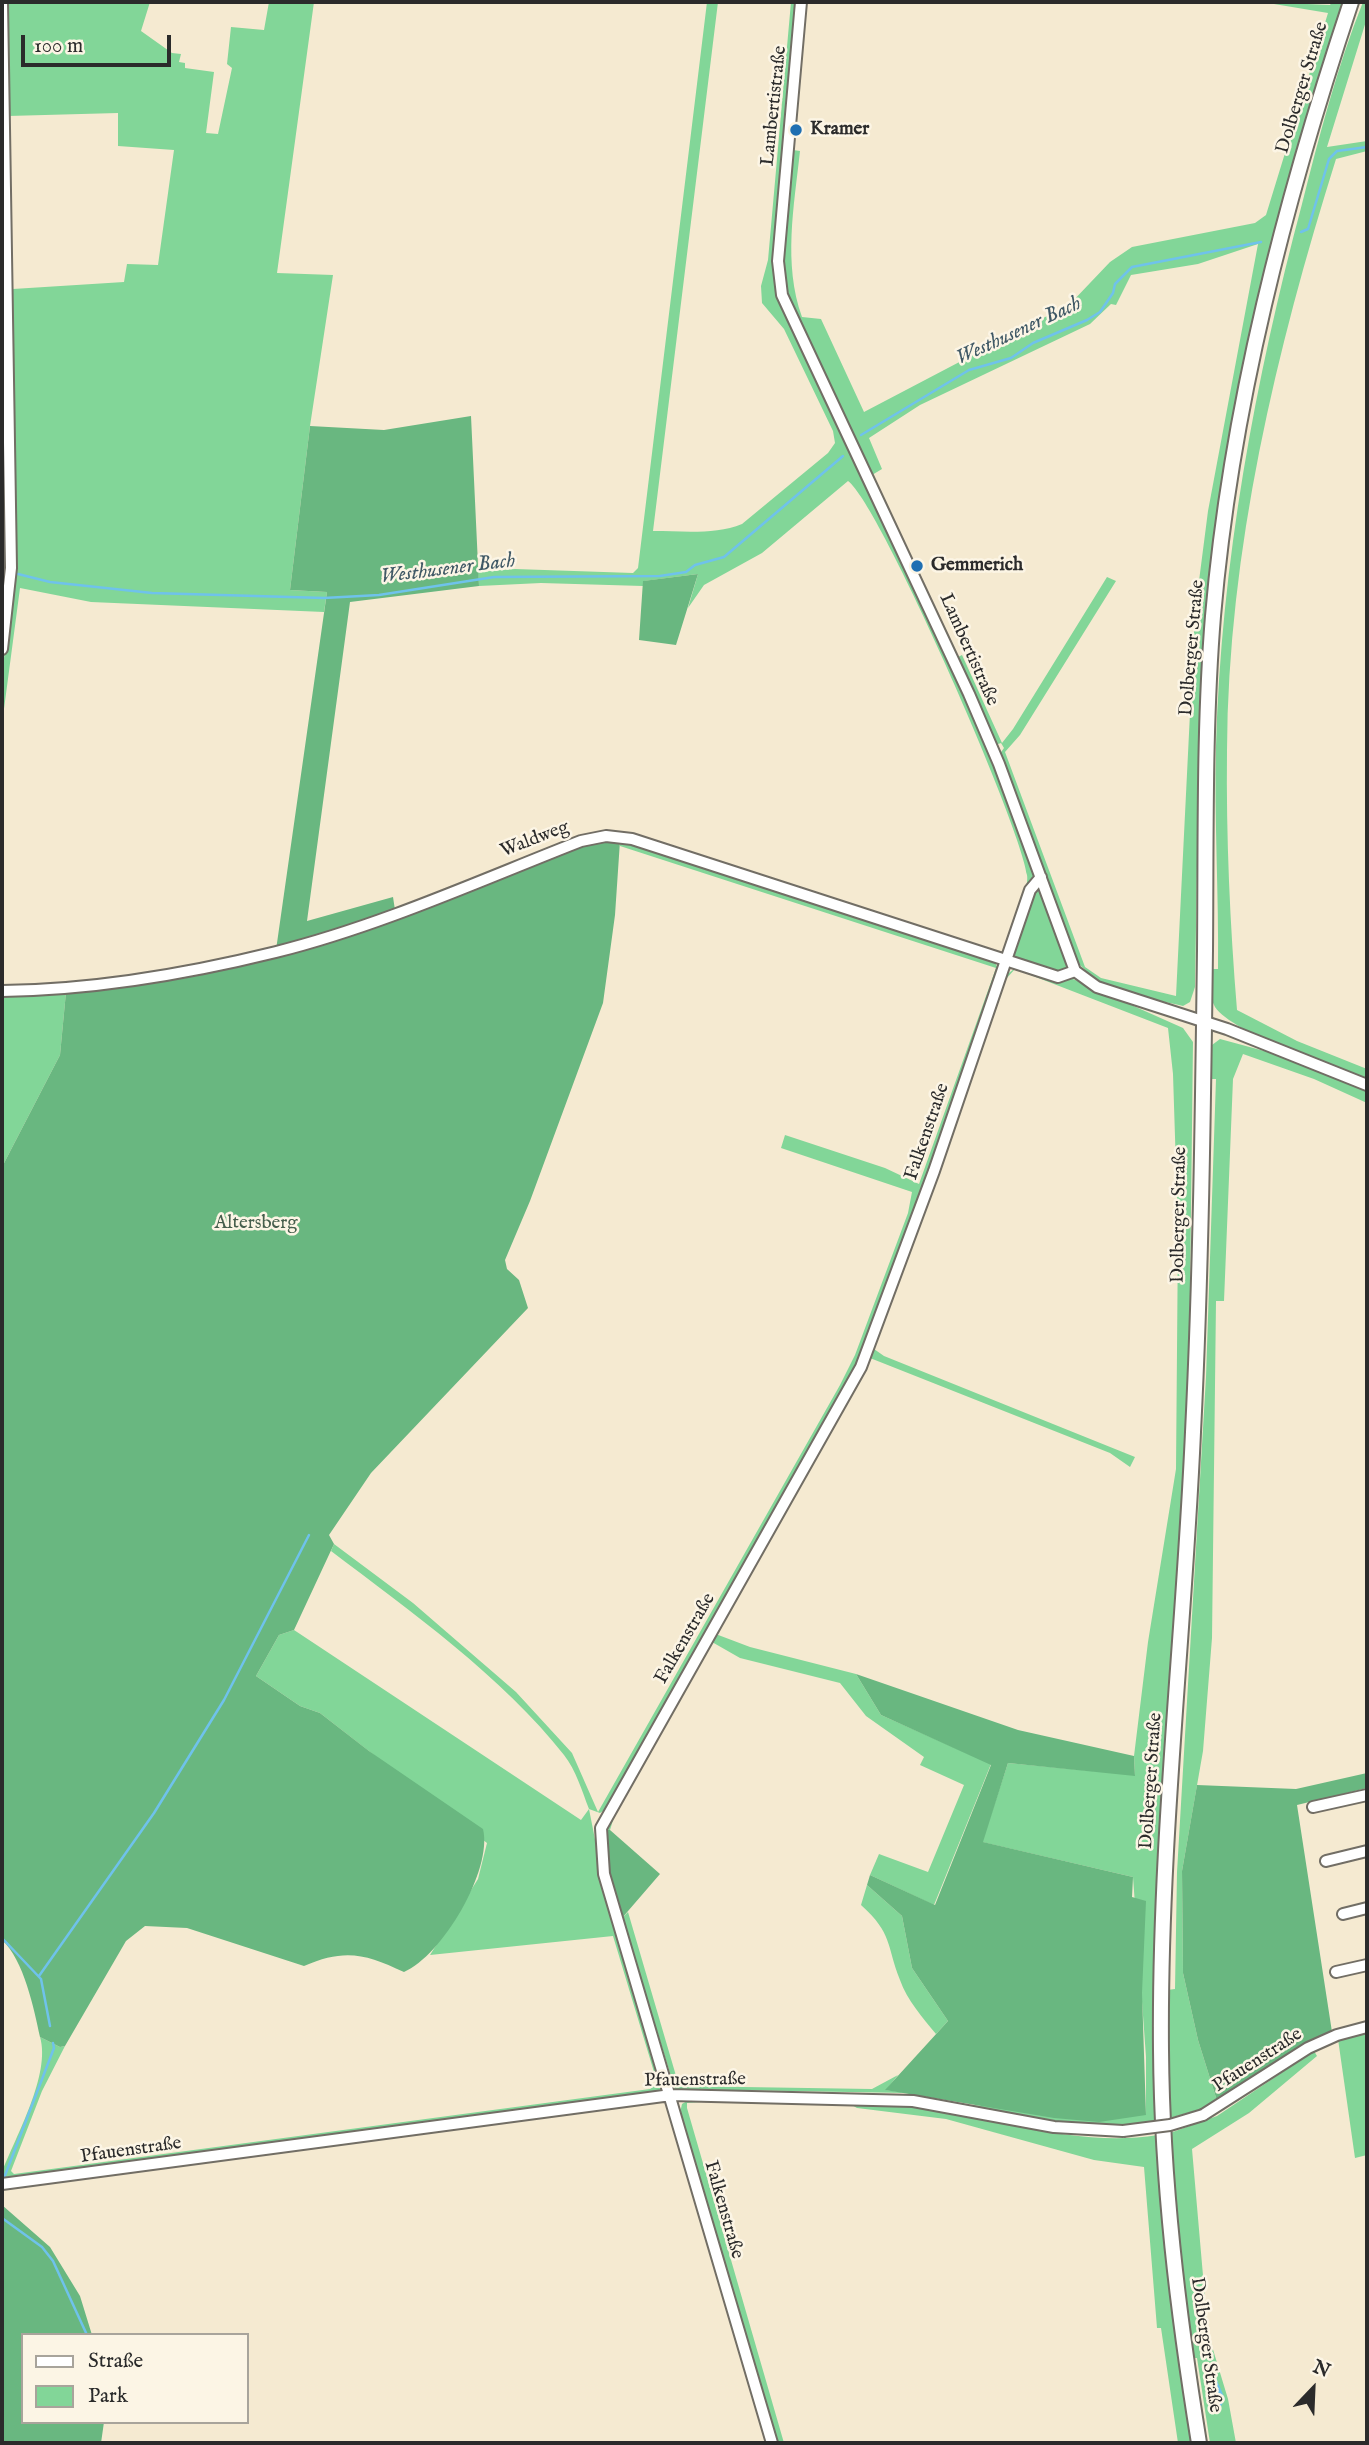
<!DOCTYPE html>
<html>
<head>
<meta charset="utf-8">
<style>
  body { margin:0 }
  #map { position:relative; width:1369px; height:2445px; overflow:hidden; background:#f5ead1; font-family:"IM FELL English",serif }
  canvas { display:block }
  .frame { position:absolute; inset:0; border:4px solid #2b2b2b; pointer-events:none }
  .legend { position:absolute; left:21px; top:2333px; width:228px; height:91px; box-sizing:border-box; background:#fcf5e5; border:2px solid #a8a49b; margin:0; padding:9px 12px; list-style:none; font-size:21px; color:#2b2b2b }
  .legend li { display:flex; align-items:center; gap:14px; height:35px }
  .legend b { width:35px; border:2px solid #a8a49b }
  .north { position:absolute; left:1278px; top:2354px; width:70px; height:70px; -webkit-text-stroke:5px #fcf5e5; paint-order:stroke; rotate:23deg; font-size:19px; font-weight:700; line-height:28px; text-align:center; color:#2b2b2b }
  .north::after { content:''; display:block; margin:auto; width:24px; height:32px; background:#2b2b2b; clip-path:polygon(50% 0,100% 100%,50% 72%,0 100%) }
  .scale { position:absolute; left:21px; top:35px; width:150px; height:32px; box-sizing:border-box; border:4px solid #2b2b2b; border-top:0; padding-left:9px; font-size:21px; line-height:24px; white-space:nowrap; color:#2b2b2b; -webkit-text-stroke:5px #fcf5e5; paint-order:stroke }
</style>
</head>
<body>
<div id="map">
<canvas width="1369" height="2445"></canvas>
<div class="frame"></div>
<ul class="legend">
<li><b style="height:9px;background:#fff"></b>Straße</li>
<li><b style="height:19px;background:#82d698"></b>Park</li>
</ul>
<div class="north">N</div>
<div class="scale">100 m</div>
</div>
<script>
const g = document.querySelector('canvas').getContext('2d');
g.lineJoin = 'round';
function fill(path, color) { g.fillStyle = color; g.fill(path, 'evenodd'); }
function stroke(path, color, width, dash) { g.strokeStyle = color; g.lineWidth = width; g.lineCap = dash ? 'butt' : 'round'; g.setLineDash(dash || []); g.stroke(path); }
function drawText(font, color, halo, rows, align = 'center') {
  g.font = font + ' "IM FELL English",serif'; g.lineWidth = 5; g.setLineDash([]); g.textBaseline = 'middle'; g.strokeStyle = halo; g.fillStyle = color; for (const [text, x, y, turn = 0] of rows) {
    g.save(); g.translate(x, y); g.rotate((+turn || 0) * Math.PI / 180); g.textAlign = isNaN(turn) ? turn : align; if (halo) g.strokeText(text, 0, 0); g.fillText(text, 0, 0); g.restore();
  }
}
fill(new Path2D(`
  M 8,2 L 150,2 L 141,31 L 172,53 L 181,54 L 179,62 L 185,63 L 185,68 L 214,72 L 206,133 L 218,134 L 232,68 L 227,64 L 231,27 L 264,30 L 269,2 L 314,2 L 277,273 L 333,275 L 310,426 L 290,590 L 327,592 L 324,612 L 91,602 L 20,588 L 2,724 L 2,674 L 13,586 L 13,289 L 124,282 L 127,264 L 158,265 L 174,150 L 118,146 L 118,113 L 8,116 Z
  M 707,2 L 718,2 L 653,531 C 682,531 715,535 742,524 L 828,453 L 835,443 L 833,431 L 784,329 L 762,303 L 761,286 L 768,260 L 791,2 L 796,2 L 774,269 L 776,293 L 955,674 L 995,767 L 1034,874 L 1026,891 C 1026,886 1028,880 1027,875 C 1022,828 880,504 848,481 L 762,553 L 704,585 L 688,608 L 698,574 L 644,581 L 643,586 L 541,583 L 479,586 L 478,572 L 515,569 L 633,573 L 638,568 Z
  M 1262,2 L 1330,5 L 1332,2 L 1344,2 L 1297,147 L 1242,379 L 1207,612 L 1199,743 L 1195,987 L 1190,1002 L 1183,1006 C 1145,997 1100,993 1076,960 L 999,755 L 1004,748 L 1001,743 L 995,745 L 958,657 L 962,655 L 1002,743 L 1013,729 L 1107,577 L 1116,581 L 1020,735 L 1005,752 L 1085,967 L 1101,978 L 1176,996 L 1195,612 L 1208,511 L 1258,244 L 1198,264 L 1131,275 L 1116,305 L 1111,304 L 1090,324 L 920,405 L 869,438 L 882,469 L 872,475 L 791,304 C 777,254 788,201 793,150 L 800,151 C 794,207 783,263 802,317 L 821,319 L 864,412 L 1070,304 L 1110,262 L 1132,247 L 1255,223 L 1266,215 L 1328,13 Z
  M 1363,2 L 1367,2 L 1367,18 L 1327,147 L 1367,141 L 1367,151 L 1336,159 C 1276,350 1228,550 1227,751 C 1226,837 1230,924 1237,1010 L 1297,1041 L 1367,1069 L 1367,1080 C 1336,1068 1232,1033 1215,1007 C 1209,997 1212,980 1212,969 L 1218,969 C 1219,895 1214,820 1216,746 C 1221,564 1255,380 1302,204 C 1319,137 1337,67 1363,2 Z
  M 2,156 L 9,565 L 2,630 Z
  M 620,841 L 633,843 L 994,961 L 999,970 L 931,1170 L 856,1366 L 606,1809 L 600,1813 L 589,1809 L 602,1875 L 663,2088 L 660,2092 L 2,2182 L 2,2172 C 16,2136 51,2074 40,2037 L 60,2047 L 65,2046 L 42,2091 L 11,2171 L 14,2174 L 650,2089 L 657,2082 L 613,1936 L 430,1955 L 478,1879 L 487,1843 L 320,1713 L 300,1706 L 256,1676 L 279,1635 L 294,1630 L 581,1820 L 589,1809 C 582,1791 576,1770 564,1755 C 504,1678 409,1610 331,1551 L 334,1544 L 413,1603 L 516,1692 L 572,1753 L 598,1812 L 840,1385 L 855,1355 L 908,1213 L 912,1192 L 781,1148 L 785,1135 L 885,1168 L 919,1184 L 996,968 L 620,846 Z
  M 1039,888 L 1066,963 L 1067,968 L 1060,974 L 1011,958 L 1035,889 Z
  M 1014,969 L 1073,979 L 1183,1028 L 1193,1042 L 1189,1380 L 1157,2121 L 1123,2126 L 1123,2128 L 1073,2126 L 924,2099 L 922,2096 L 970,2105 L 1146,2115 L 1146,2057 L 1133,1877 L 982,1842 L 1008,1763 L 1135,1775 L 1134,1756 L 1148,1642 L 1176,1469 L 1178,1231 L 1173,1074 L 1168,1028 L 1015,969 L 1006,979 L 874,1349 L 884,1356 L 1135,1457 L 1130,1467 L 1110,1453 L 870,1358 L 817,1451 L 873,1349 L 1005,976 Z
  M 66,992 L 60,1055 L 2,1167 L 2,994 Z
  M 1220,1039 L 1268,1052 L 1367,1091 L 1367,1103 L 1314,1079 L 1243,1054 L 1233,1079 L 1224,1301 L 1216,1301 L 1212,1638 L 1203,1751 L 1182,1871 L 1183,1973 L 1198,2040 L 1218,2104 L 1170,2118 L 1167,1990 L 1175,1989 L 1177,1872 L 1206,1377 L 1216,1079 L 1211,1079 L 1212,1045 Z
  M 713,1633 L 750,1647 L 856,1674 L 881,1715 L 991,1764 L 934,1905 L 870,1875 L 879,1854 L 928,1872 L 964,1785 L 920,1765 L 924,1757 L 866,1716 L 840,1683 L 740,1658 L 712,1642 L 614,1817 L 610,1830 L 605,1829 Z
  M 867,1885 L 902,1916 L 912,1968 L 948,2021 L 936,2034 C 923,2018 907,2000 900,1980 C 886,1944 893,1934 861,1905 Z
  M 628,1912 L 679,2086 L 872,2089 L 898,2075 L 886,2090 L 907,2093 L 675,2089 L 622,1918 Z
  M 1367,2032 L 1367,2155 L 1355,2158 L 1338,2039 Z
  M 1314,2051 L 1317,2056 L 1249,2113 L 1192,2149 L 1208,2333 L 1228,2399 L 1236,2443 L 1210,2443 L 1197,2358 L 1191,2358 L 1170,2133 L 1217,2116 Z
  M 690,2099 L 727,2100 L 687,2103 L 687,2108 L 784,2443 L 776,2443 L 680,2113 L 682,2104 Z
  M 665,2101 L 670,2104 L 755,2391 L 751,2393 Z
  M 846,2102 C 869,2103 893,2103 916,2106 C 994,2118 1078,2148 1158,2135 L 1166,2250 L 1193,2443 L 1178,2443 L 1161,2328 L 1157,2328 L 1144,2167 L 1094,2160 L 946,2119 L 857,2108 Z`), '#82d698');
fill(new Path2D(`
  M 471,416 L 479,586 L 350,602 L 307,921 L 393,897 L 395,910 L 582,844 L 604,840 L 620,841 L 615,915 L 603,1003 L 530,1201 L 505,1260 L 507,1269 L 519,1280 L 528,1308 L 371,1473 L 329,1535 L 334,1544 L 294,1630 L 279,1635 L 256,1676 L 300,1706 L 320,1713 L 369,1751 L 483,1829 C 493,1870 442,1956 404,1972 C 366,1954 345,1948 304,1966 L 187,1928 L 145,1926 L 126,1941 L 65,2046 L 60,2047 L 40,2037 C 34,2009 24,1960 2,1940 L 2,1167 L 60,1055 L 66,992 L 276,950 L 327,592 L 290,590 L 310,426 L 384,430 Z
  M 698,574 L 676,645 L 639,640 L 643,581 Z
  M 856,1674 L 1018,1730 L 1134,1756 L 1135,1776 L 1008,1763 L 983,1842 L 1133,1877 L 1132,1897 L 1146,1901 L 1142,1993 L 1146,2115 L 1099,2122 L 1054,2118 L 885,2090 L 948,2021 L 912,1968 L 902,1916 L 867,1885 L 870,1875 L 935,1905 L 991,1765 L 881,1715 Z
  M 1367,1773 L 1367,1788 L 1297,1805 L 1332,2032 L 1218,2104 L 1198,2040 L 1183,1973 L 1182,1871 L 1197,1785 L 1296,1789 Z
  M 605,1829 L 610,1830 L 660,1874 L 622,1918 L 608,1873 Z
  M 2,2205 L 50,2247 L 80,2296 L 92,2335 L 23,2335 L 23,2422 L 104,2422 L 101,2443 L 2,2443 Z`), '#69b780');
fill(new Path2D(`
  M 1209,2373 L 1216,2378 L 1225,2399 L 1220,2408 L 1215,2408 L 1209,2399 L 1206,2375 Z`), '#6fc2eb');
stroke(new Path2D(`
  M 1301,232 L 1308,229 L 1329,159 L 1337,151 L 1367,147
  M 861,435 L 969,370 L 1011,358 L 1033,343 L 1087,320 L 1100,312 L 1113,293 L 1115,284 L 1132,267 L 1261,242
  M 18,574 L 50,582 L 152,593 L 324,598 L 379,595 L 494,577 L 660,576 L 686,572 L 695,565 L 724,557 L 843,456
  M 2,1938 L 41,1979 L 50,2026
  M 39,1976 L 154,1813 L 224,1700 L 309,1535
  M 4,2178 L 54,2048 L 53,2043
  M 2,2218 L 42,2247 L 53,2261 L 87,2335`), '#6fc2eb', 2.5);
const minor = new Path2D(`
  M 801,2 L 778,261 L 782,295 L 969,694 L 999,764 L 1075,971 L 1097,987 L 1227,1029 L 1367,1085
  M 2,649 L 11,568 L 2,2
  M 2,991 C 93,990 187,974 276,952 C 380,926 481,880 581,841 L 606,836 L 632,839 L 1058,977 L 1075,971
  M 1313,1807 L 1367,1795
  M 1326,1861 L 1367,1851
  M 1343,1914 L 1367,1908
  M 1336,1972 L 1367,1965
  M 1203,2115 L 1308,2048 L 1337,2035 L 1367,2027
  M 2,2184 L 671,2095 L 913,2101 L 1054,2127 L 1123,2131
  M 772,2443 L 604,1874 L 601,1828 L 861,1367 L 934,1171 L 1030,890 L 1041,877`);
const major = new Path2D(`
  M 1199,2443 C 1178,2313 1162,2182 1161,2050 C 1159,1843 1184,1638 1193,1432 C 1201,1272 1203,1110 1205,950 C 1206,838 1204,727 1213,616 C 1231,407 1285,200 1351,2`);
stroke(minor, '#726e65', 14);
stroke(major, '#726e65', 18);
stroke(minor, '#fff', 10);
stroke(major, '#fff', 14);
const minorBridge = new Path2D(`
  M 1123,2131 L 1170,2125 L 1203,2115`);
stroke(minorBridge, '#726e65', 14, []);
stroke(minorBridge, '#fff', 10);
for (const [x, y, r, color] of [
  [796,130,7,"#1f6fb2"],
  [917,566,7,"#1f6fb2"]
]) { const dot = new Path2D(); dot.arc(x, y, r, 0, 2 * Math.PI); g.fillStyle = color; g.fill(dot); stroke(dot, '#fcf5e5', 2.5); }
drawText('19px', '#2b2b2b', '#fcf5e5', [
  ["Dolberger Straße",1303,88,-73],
  ["Lambertistraße",775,106,-84],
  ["Dolberger Straße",1193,648,-85],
  ["Lambertistraße",968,650,66],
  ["Waldweg",535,840,-21],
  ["Falkenstraße",928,1132,-71],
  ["Dolberger Straße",1180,1215,-89],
  ["Falkenstraße",686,1639,-60],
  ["Dolberger Straße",1152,1781,-86],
  ["Pfauenstraße",1258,2061,-33],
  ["Pfauenstraße",695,2081,-1],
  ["Pfauenstraße",131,2151,-8],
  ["Falkenstraße",723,2210,74],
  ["Dolberger Straße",1205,2345,82]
]);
drawText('bold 19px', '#2b2b2b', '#fcf5e5', [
  ["Kramer",810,130],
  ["Gemmerich",931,566]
], 'left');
drawText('19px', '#455e4c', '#fcf5e5', [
  ["Altersberg",256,1224]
]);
drawText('italic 21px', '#3f5865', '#fcf5e5', [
  ["Westhusener Bach",1019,332,-25],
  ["Westhusener Bach",448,570,-7]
]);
</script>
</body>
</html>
